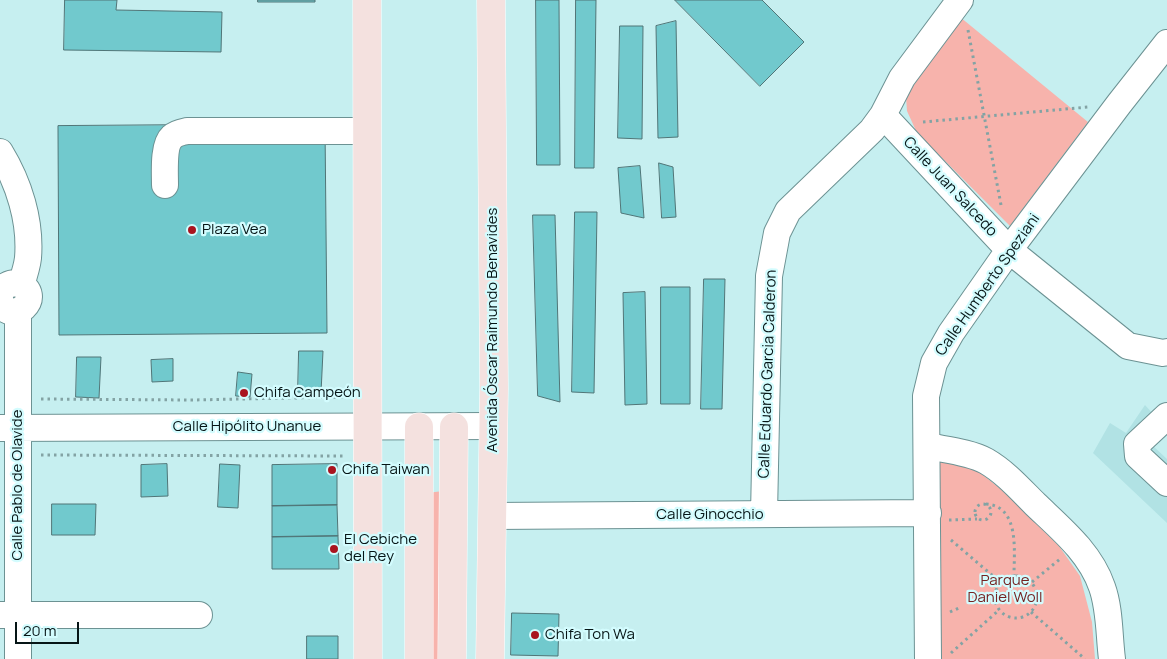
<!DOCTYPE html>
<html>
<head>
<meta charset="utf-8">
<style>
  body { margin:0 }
  #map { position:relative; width:1167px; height:659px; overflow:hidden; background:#c6eff0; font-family:Manrope,sans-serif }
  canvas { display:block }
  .scale { position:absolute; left:15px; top:622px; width:64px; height:22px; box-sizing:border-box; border:2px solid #061516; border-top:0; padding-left:6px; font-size:15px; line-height:18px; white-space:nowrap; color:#061516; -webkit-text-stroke:4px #d3fcfe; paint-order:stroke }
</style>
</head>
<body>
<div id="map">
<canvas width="1167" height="659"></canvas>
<div class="scale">20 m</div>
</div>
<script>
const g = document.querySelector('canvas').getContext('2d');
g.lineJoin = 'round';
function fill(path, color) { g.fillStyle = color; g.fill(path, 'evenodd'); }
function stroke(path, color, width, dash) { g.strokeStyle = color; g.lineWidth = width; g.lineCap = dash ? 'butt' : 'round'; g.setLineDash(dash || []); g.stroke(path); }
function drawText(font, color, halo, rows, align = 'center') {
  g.font = font + ' Manrope,sans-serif'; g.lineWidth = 4.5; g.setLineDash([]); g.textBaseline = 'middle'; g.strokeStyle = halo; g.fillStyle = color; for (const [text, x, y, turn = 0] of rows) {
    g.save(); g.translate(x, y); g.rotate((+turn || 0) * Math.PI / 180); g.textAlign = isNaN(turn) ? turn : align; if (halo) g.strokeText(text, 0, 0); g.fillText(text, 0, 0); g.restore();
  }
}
fill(new Path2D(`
  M 1145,405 L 1163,425 L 1151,444 L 1167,459 L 1167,523 L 1093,453 L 1110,423 L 1126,433 Z`), '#b1e2e4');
fill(new Path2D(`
  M 960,17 L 1088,122 L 1010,226 L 917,133 L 907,111 L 906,96 Z
  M 932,459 L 973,467 L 1002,490 L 1059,546 L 1080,576 L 1092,622 L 1095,659 L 937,659 Z
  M 443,491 L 443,659 L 427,659 L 427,493 Z`), '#f7b3ac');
const building = new Path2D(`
  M 65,0 L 117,0 L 116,10 L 222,12 L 221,52 L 64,50 Z
  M 258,0 L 315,0 L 315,2 L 258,2 Z
  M 536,0 L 559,0 L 560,165 L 537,165 Z
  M 576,0 L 596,0 L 594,168 L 575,168 Z
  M 675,0 L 762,0 L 804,42 L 760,86 Z
  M 676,21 L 678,137 L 658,138 L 656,26 Z
  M 620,26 L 643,26 L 642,139 L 618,138 Z
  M 325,124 L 327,333 L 59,335 L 58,126 Z
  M 659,163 L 673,167 L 676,217 L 662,218 Z
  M 640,166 L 644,218 L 621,213 L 618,168 Z
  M 575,212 L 597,212 L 594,393 L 572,392 Z
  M 533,215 L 555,215 L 560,402 L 538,396 Z
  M 704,279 L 725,279 L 722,409 L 701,409 Z
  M 661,287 L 690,287 L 690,404 L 661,404 Z
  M 645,292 L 647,404 L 625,405 L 623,293 Z
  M 299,351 L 323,351 L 321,393 L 298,392 Z
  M 77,357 L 101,357 L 99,398 L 76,397 Z
  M 173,359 L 173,381 L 152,382 L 151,360 Z
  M 238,372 L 252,374 L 250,397 L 236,396 Z
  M 167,464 L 168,496 L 141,497 L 141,465 Z
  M 220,464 L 240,465 L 238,508 L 218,507 Z
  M 337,464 L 337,505 L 272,506 L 272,465 Z
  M 52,504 L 96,504 L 95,535 L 52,535 Z
  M 337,505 L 338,536 L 272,537 L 272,506 Z
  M 338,536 L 339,569 L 272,569 L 272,537 Z
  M 512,613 L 559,614 L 558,656 L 511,655 Z
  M 307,636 L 338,636 L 338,659 L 307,659 Z`);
fill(building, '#71c9cd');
stroke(building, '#507577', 1);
const minor = new Path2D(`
  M 883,115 L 1009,250 L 1128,346 L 1163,353 L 1167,352
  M 0,152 C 19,183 31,221 28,258 C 27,267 24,276 21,285
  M 165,185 C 165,173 163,145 172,137 C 176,133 182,132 187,131 L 366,131
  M 0,295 C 2,287 8,283 17,283 C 48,295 10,330 0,300
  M 18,311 L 18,659
  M 1167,416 L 1137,444 L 1138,456 L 1167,483
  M 0,428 L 493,426
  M 927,446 C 946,450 969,452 986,461 C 1005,472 1020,489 1035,504 C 1060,528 1090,552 1102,587 C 1110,609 1109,636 1112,659
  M 764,514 L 769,276 L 777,233 L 788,211 L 872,130 L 883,115 L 902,78 L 960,0
  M 492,516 L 928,513
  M 1,615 L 199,615
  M 928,659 L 926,396 L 934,363 L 951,333 L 1009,250 L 1119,104 L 1167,43`);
const major = new Path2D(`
  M 367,0 L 368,659
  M 419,427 L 419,659
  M 452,659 L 454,427
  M 490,659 L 494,388 L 491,0`);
stroke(minor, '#6c9293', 28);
stroke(major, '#fff', 29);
stroke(new Path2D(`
  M 968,30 L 1001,205
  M 923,122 L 1088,107
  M 41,399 L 191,400 L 344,397
  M 41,455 L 344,456
  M975 512a8 8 0 1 1 16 0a8 8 0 1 1-16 0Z
  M 986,504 C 1020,506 1014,552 1014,575
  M 949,520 L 977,519
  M 951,540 L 1000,582
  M995 597a21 21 0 1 1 42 0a21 21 0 1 1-42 0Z
  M 1032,582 L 1060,559
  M 950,612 L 961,607
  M 1031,612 L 1085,659
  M 951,653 L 999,610`), '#83a3a4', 3, [2.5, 4]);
stroke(minor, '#fff', 26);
stroke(major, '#f4e1df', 28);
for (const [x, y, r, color] of [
  [192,230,5,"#a9141f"],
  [244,393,5,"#a9141f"],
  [332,470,5,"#a9141f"],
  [334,549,5,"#a9141f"],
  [535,635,5,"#a9141f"]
]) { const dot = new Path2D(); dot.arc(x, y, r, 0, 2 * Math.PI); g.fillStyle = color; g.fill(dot); stroke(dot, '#d3fcfe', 2); }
drawText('15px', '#061516', '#d3fcfe', [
  ["Calle Juan Salcedo",950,187,47],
  ["Calle Humberto Speziani",988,285,-55],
  ["Avenida Óscar Raimundo Benavides",493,330,-90],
  ["Calle Eduardo Garcia Calderon",768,374,-88],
  ["Calle Hipólito Unanue",247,427],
  ["Calle Pablo de Olavide",18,485,-90],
  ["Calle Ginocchio",710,515]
]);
drawText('15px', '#061516', '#d3fcfe', [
  ["Plaza Vea",202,230],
  ["Chifa Campeón",254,393],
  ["Chifa Taiwan",342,470],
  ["El Cebiche",344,540],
  ["del Rey",344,557],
  ["Chifa Ton Wa",545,635]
], 'left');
drawText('15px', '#752322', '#d3fcfe', [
  ["Parque",1005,581],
  ["Daniel Woll",1005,598]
]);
</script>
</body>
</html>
